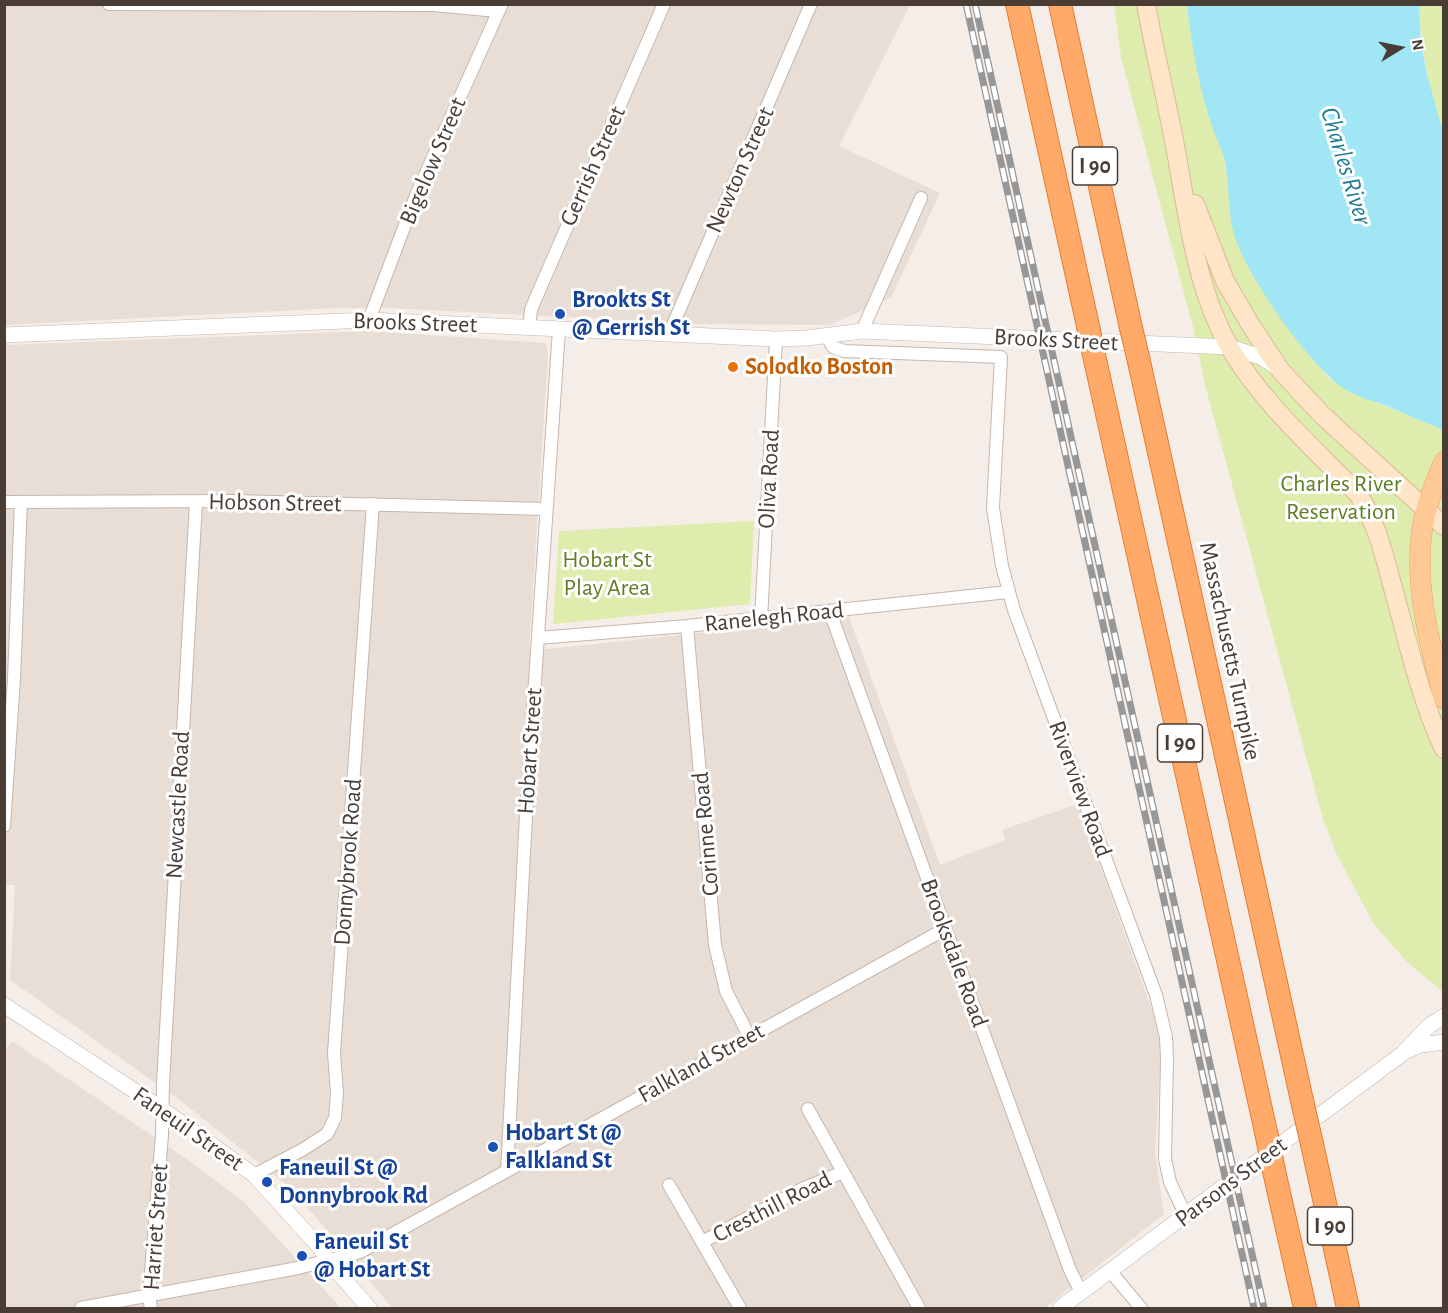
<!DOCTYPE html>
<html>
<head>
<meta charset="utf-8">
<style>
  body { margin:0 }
  #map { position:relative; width:1448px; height:1313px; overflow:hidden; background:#f5eee8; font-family:"Alegreya Sans",sans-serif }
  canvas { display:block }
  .frame { position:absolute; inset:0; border:6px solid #493d36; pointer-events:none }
  .north { position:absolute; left:1370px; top:18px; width:60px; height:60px; -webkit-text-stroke:4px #fff; paint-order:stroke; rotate:80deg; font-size:16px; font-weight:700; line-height:24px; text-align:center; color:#493d36 }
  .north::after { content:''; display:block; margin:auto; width:21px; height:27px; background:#493d36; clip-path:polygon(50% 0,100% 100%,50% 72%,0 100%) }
</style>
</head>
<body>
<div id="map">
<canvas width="1448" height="1313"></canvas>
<div class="frame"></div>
<div class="north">N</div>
</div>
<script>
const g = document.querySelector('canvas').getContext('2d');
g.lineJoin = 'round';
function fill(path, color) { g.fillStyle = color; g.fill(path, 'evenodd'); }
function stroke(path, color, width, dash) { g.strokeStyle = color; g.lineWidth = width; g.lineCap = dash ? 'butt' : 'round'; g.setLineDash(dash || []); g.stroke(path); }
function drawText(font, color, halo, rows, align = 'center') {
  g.font = font + ' "Alegreya Sans",sans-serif'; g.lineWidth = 6; g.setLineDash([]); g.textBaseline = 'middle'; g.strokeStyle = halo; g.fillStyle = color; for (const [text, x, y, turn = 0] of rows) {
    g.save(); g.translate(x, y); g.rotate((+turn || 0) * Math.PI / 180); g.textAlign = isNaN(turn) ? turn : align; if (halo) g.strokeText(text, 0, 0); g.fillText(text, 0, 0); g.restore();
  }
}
fill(new Path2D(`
  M 5,5 L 910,5 L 839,146 L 940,193 L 891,298 L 830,325 L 697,324 L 390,308 L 338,308 L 5,325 Z
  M 369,331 L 546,343 L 548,355 L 529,651 L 849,617 L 940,865 L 1005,840 L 1002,830 L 1078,804 L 1156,1021 L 1161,1051 L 1155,1152 L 1164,1214 L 1045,1308 L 392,1308 L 339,1244 L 289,1187 L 181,1101 L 10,980 L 15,885 L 5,885 L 4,345 Z
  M 12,1041 L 185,1158 L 244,1202 L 341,1308 L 5,1308 L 4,1051 Z`), '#e9ded5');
fill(new Path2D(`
  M 1114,5 L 1187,5 L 1206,105 L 1223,154 L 1230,194 L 1296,339 L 1329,378 L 1348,391 L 1437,427 L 1443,432 L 1443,992 L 1406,961 L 1373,923 L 1337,855 L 1323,819 L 1205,385 L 1193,327 L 1121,57 Z
  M 1419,5 L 1443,5 L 1443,133 C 1429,91 1421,49 1419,5 Z
  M 754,521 L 750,604 L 553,624 L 559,531 Z`), '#deecae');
fill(new Path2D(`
  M 1187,5 L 1419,5 L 1421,43 L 1427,74 L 1443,133 L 1443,432 L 1437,427 C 1420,421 1404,413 1387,406 C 1374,401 1360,398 1348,391 C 1314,373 1248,277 1236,240 C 1226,212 1231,182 1223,154 C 1220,146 1216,138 1213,129 C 1199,90 1192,46 1187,5 Z`), '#a0e6f5');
const minor = new Path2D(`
  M 109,4 L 433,5 L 498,11
  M 369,320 L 417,193 L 501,6
  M 529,328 L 531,310 L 535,300 L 664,4
  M 862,331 L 921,198
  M 669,334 L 811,4
  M 826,335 L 833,347 L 844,351 L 1001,357 L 993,508 L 1002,566 L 1014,610 L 1156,995 L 1166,1037 L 1167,1058 L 1165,1159 L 1170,1182 L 1186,1216
  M 4,502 L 234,501 L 546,509
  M 830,612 L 1070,1270 L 1081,1292
  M 761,619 L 776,339
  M 687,626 L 715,945 L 726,991 L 749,1036
  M 538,638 L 687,626 L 1008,592
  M 4,826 L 14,679 L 21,502
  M 808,1109 L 919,1308
  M 507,1171 L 527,797 L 559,330
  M 254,1175 L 302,1150 L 327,1134 L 335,1118 L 337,1093 L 334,1053 L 373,504
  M 669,1185 L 740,1308
  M 702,1242 L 802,1189 L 843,1172
  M 1110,1271 L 1141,1308
  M 81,1308 L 298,1268 L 360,1252 L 945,929
  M 151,1308 L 149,1296 L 162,1135 L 163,1083 L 196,502`);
const tertiary = new Path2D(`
  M 4,335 L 369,320 L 776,339 L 807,338 L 862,331 L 1229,347 L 1261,357 L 1276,367
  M 4,1005 L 162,1109 L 254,1175 L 321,1249 L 328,1261 L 369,1308
  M 1407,1051 L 1420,1045 L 1444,1042
  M 1060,1308 L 1402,1054 L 1429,1026 L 1444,1016`);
const secondary = new Path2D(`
  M 1146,4 C 1155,54 1167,102 1176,151 C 1188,217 1196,289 1230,348 C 1263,404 1313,447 1358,494 C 1377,523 1384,555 1393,588 C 1408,642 1420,698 1444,749
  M 1195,204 L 1225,281 L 1250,324 L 1281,371 L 1322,415 L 1444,526`);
const primary = new Path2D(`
  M 1444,462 C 1436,481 1428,499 1424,519 C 1412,579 1429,641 1444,699`);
const motorway = new Path2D(`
  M 1017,4 L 1088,326
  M 1060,4 L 1131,328
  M 1094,355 L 1266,1132
  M 1138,357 L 1303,1105
  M 1312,1144 L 1348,1308
  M 1274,1171 L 1305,1308`);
stroke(minor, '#c4b6ac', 14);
stroke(tertiary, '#c4b6ac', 16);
stroke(secondary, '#dbb996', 20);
stroke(primary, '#eca15e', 21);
stroke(motorway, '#e8792e', 24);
stroke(minor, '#fff', 12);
stroke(tertiary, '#fff', 15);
stroke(secondary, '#ffe5c7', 18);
stroke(primary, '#ffc996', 20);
stroke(motorway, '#ffaa68', 22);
const rail = new Path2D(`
  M 966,4 L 1254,1308
  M 975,4 L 1264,1308`);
stroke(rail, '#979797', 7);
stroke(rail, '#fff', 4.5, [14]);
const motorwayBridge = new Path2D(`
  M 1088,326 L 1094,355
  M 1131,328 L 1138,357
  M 1303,1105 L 1312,1144
  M 1266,1132 L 1274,1171`);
stroke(motorwayBridge, '#e8792e', 24, []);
stroke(motorwayBridge, '#ffaa68', 22);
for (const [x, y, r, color] of [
  [560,314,6,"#1a4fb4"],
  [733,367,6,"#e8710a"],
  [493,1147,6,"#1a4fb4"],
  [267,1182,6,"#1a4fb4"],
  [302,1256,6,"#1a4fb4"]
]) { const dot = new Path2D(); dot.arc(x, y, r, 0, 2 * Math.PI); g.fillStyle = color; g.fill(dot); stroke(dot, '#fff', 2); }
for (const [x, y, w] of [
  [1095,166,45],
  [1180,743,45],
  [1330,1226,45]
]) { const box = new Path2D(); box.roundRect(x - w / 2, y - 19, w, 38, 4.5); g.fillStyle = '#fff'; g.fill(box); stroke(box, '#493d36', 1.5); }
drawText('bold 22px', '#493d36', null, [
  ["I 90",1095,166],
  ["I 90",1180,743],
  ["I 90",1330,1226]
]);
drawText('24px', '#493d36', '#fff', [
  ["Bigelow Street",433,161,-67],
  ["Gerrish Street",593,166,-66],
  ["Newton Street",740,170,-66],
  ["Brooks Street",415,323,2],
  ["Brooks Street",1056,340,3],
  ["Oliva Road",769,479,-87],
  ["Hobson Street",275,503,1],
  ["Ranelegh Road",774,617,-6],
  ["Massachusetts Turnpike",1230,651,78],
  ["Hobart Street",530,751,-86],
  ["Riverview Road",1080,789,70],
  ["Newcastle Road",178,805,-87],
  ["Corinne Road",706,834,-95],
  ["Donnybrook Road",348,862,-86],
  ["Brooksdale Road",954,953,70],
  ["Falkland Street",701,1063,-29],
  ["Faneuil Street",188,1129,35],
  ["Parsons Street",1231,1182,-37],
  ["Cresthill Road",772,1207,-27],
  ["Harriet Street",156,1227,-86]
]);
drawText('bold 24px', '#164399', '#fff', [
  ["Brookts St",572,300],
  ["@ Gerrish St",572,328],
  ["Hobart St @",505,1133],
  ["Falkland St",505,1161],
  ["Faneuil St @",279,1168],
  ["Donnybrook Rd",279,1196],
  ["Faneuil St",314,1242],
  ["@ Hobart St",314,1270]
], 'left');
drawText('bold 24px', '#c56008', '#fff', [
  ["Solodko Boston",745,367]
], 'left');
drawText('24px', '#5c7f24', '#fff', [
  ["Charles River",1341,484],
  ["Reservation",1341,512],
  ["Hobart St",607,560],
  ["Play Area",607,588]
]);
drawText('italic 26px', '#227c92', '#fff', [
  ["Charles River",1346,166,73]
]);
</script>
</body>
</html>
